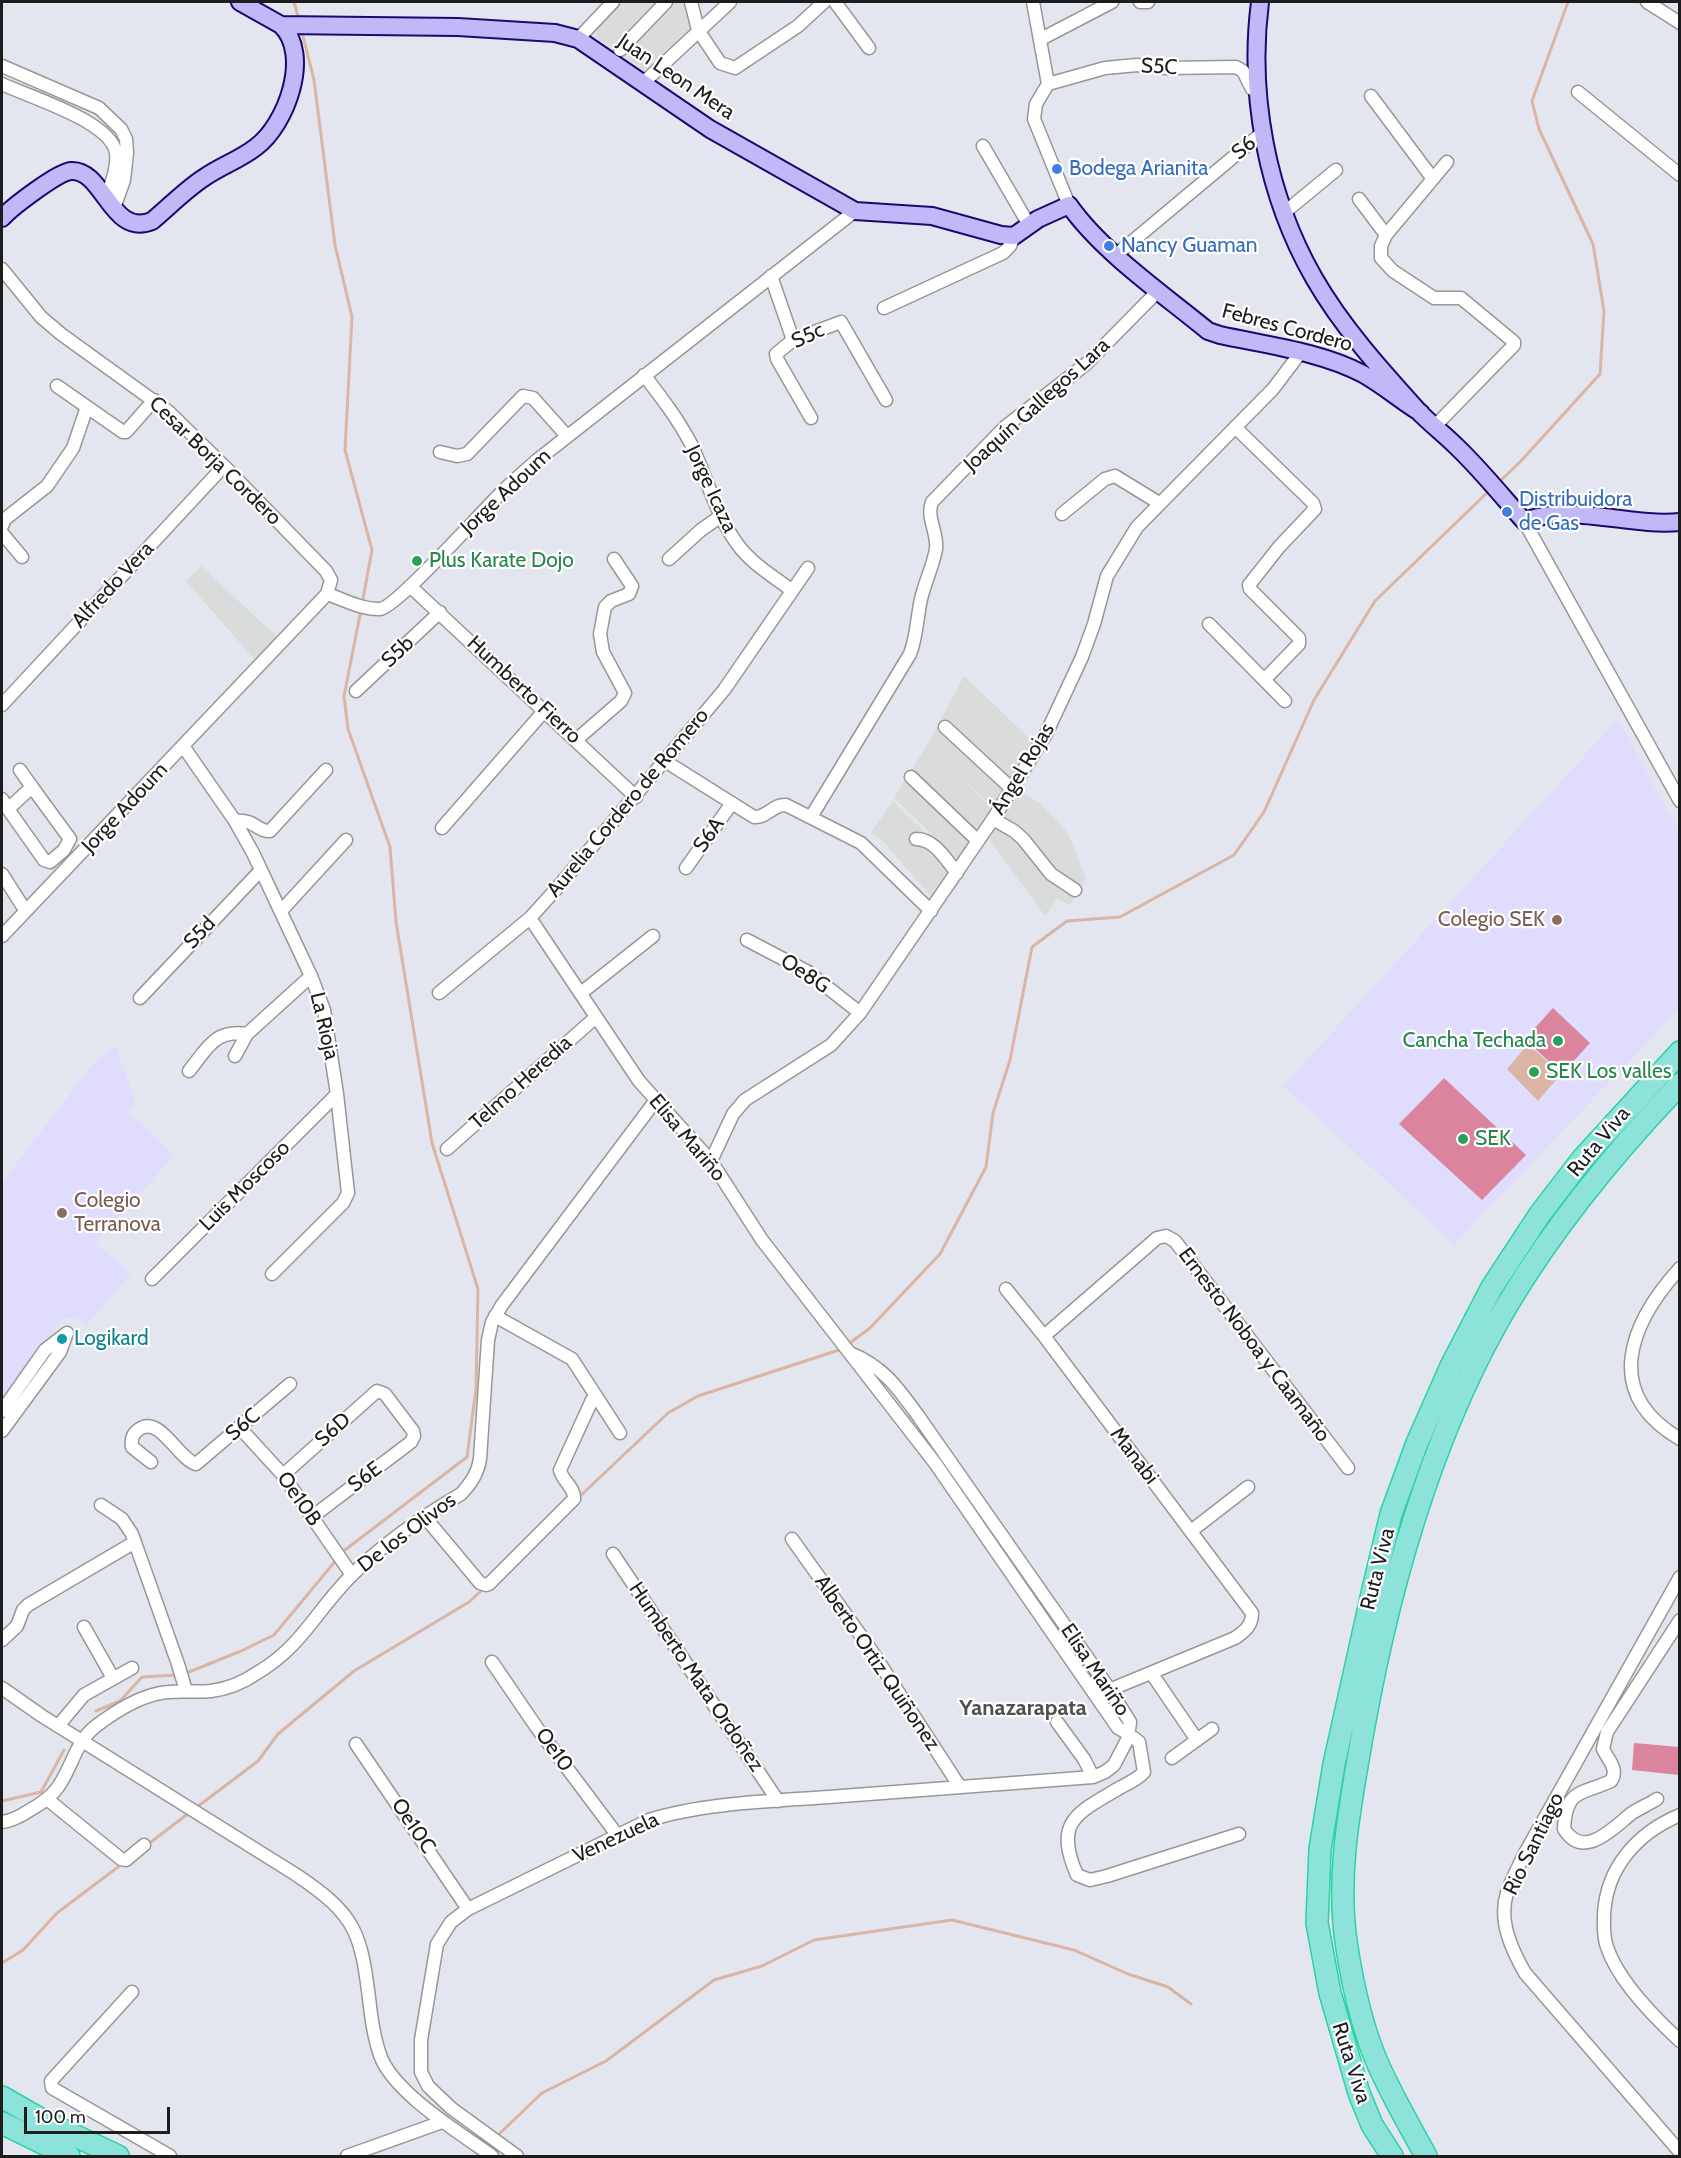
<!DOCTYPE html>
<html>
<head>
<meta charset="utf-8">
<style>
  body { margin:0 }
  #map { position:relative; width:1681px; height:2158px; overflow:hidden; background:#e3e6ee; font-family:Cabin,sans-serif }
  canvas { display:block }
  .frame { position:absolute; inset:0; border:3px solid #1d1d1d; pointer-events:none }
  .scale { position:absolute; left:24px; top:2107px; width:146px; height:27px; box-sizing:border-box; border:3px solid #1d1d1d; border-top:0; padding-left:8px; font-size:18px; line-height:21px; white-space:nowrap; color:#1d1d1d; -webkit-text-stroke:4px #fff; paint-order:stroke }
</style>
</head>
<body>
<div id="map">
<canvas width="1681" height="2158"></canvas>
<div class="frame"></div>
<div class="scale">100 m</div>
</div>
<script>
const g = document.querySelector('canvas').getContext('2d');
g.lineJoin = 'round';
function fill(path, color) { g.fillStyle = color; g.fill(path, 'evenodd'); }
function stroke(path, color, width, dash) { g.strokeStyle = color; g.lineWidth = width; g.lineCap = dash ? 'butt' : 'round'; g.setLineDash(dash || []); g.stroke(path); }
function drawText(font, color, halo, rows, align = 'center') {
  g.font = font + ' Cabin,sans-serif'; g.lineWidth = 4.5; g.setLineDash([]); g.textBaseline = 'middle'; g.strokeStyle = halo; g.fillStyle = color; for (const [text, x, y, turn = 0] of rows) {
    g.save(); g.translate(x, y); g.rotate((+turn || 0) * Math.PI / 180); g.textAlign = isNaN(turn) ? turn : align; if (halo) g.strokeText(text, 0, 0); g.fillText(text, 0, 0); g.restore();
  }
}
fill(new Path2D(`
  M 622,2 L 686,2 L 692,27 L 644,70 L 596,38 L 597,28 Z
  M 201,566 L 277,637 L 254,659 L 186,581 Z
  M 964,676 L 1023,732 L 1030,739 L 1031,746 L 992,806 L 951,768 L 989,805 L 989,811 L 957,860 L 894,798 L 927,745 Z
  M 1019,790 L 1041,804 L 1068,833 L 1086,878 L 1070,905 L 1057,899 L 1045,916 L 989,840 Z
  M 893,800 L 956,863 L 932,898 L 883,841 L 871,833 Z`), '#dadbdb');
fill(new Path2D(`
  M 1618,719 L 1679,832 L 1679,1009 L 1454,1244 L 1283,1086 Z
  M 116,1046 L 135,1101 L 128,1111 L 174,1156 L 95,1243 L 131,1273 L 86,1326 L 76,1317 L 63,1318 L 2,1406 L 2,1183 L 91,1066 Z`), '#dfdcfe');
fill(new Path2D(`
  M 1553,1008 L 1590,1043 L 1562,1074 L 1525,1039 Z
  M 1444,1078 L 1526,1155 L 1482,1200 L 1399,1124 Z
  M 1634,1743 L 1679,1747 L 1679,1775 L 1632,1770 Z`), '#da849e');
fill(new Path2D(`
  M 1528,1044 L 1561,1074 L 1538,1101 L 1507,1069 Z`), '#dab5a5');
stroke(new Path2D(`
  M 294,2 L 299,20
  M 302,32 L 314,80 L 335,245 L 352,317 L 345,450 L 372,550 L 362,604
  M 1498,483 L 1521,461 L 1600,374 L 1604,311 L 1593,244 L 1539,129 L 1532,101 L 1568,2
  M 847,1345 L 870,1328 L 940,1254 L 986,1167 L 993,1113 L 1010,1060 L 1032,947 L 1067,921 L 1120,917 L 1234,855 L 1264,812 L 1314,700 L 1375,601 L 1491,489
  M 577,1499 L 668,1413 L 698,1396 L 842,1349
  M 341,1553 L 467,1457 L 476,1389 L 478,1289 L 432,1143 L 396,922 L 390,847 L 348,729 L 344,696 L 361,610
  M 184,1674 L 241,1651 L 274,1635 L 337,1559
  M 96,1711 L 120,1701 L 142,1677 L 177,1675
  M 2,1801 L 41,1792 L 64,1750
  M 197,1807 L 258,1761 L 278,1734 L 354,1671 L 469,1602 L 483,1589
  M 147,1845 L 189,1813
  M 2,1963 L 23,1950 L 57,1913 L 122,1864
  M 496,2137 L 542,2093 L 606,2061 L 714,1980 L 762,1966 L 814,1940 L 952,1920 L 1074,1950 L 1128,1974 L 1168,1987 L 1191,2004`), '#dab5a5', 3);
const street = new Path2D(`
  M 691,2 L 698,30 L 720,63 L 735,68 L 798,26 L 824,2
  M 835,2 L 869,48
  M 1033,2 L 1048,84 L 1036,104 L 1034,119 L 1069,205
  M 1140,2 L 1148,2
  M 1647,2 L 1680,23
  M 578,39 L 613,2
  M 1041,39 L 1112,2
  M 620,50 L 666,2
  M 2,66 L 99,108 L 121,129 L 126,139 L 127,153 L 124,180 L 114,208
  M 643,83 L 730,2
  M 2,84 C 29,97 111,121 116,153 C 118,168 111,184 106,198
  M 1048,84 L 1105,68 L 1137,65 L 1167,68 L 1236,67 L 1243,71 L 1252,89 L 1259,92
  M 1578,92 L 1680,175
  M 1371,96 L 1433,179
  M 983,146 L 1029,225
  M 1359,199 L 1386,235 L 1381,246 L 1381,258 L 1393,271 L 1434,298 L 1461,298 L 1514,342 L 1514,345 L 1435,426
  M 1285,212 L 1336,170
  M 1386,235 L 1447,162
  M 1116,255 L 1262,133
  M 2,269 L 41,317 L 61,334 L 169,412 L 224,466 L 326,571 L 331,580 L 327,594 L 2,936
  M 771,276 L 793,340
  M 884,308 L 1003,253 L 1010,246 L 1014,236
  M 644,375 C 661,397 678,419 691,444 C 707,478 716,515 738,545 C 752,564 773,576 791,590
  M 57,386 L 123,432 L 126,432 L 154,400
  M 811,418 L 777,359 L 776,354 L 793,340 L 841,322 L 886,400
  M 1235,427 L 1313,503 L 1315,509 L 1279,547 L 1249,585 L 1250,589 L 1299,638 L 1299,644 L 1265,679
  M 440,452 L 457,456 L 467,454 L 523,396 L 533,398 L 567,436
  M 1062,514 L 1105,479 L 1115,476 L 1159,503
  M 1524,521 L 1680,801
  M 2,526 L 5,519 L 47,486 L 73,448 L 87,407
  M 2,533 L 22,557
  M 669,559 L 701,530 L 721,516
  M 410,586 L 636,797
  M 327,594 C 343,599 362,610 380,609 C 397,607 483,510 502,492 C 513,481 525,471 536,461 L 855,211
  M 1209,624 L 1285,701
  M 356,691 L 440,612
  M 2,705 L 224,466
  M 945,727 L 1012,789
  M 576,740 L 621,701 L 625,693 L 603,652 L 600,634 L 605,607 L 611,601 L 629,594 L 632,586 L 614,559
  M 183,746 L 235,821 L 253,853 L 311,976 L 324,1010 L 337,1094 L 348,1193 L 343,1203 L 272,1274
  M 665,761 L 754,817 C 767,818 773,804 786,805 L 861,843 L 931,911
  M 20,770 L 32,787
  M 911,777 L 978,841
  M 32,787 L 70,839 L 64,850 L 50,862 L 44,860 L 8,809 Z
  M 2,799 L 8,809
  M 811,817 L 910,654 C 917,636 917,617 921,599 C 925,582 933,566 936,549 C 938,532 926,518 932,502 L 1005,427 L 1086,364 L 1158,291
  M 993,819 L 1014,831 L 1023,839 L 1051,874 L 1075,890
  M 235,821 C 256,819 257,832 270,831 L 326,770
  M 442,828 L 545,710
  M 916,839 C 935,839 946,860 957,873
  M 686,868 L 732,803
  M 2,874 L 25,910
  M 281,911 L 346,840
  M 530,918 L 639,1081 L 711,1161 L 762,1240 L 935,1463 L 1118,1728 L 1129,1734
  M 747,940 L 808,972 L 860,1013
  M 439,993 L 530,918 L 558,887 L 724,690 L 808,568
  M 581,993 L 653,936
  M 140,998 L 261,870
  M 235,1056 L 247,1034 L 311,976
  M 189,1071 C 207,1049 214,1029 247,1034
  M 447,1149 L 596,1017
  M 711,1161 L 733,1114 L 745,1100 L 831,1045 L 860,1013 L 993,819 L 1046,734 L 1082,657 L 1094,624 L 1107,576 L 1137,527 L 1273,389 L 1301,352
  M 1680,1268 C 1630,1323 1601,1393 1680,1439
  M 152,1279 L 337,1094
  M 1006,1289 L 1044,1336 L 1252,1613 C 1252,1626 1245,1631 1235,1638 L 1102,1693
  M 495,1316 L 572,1359 L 620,1433
  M 1044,1336 L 1157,1238 L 1166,1236 L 1175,1241 L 1348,1468
  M 2,1411 L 45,1350 L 67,1333
  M 240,1428 L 283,1475 L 352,1575
  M 2,1431 L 60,1352 L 67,1333
  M 151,1462 L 132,1447 C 131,1440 132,1434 138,1430 C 159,1413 178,1459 196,1464 L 290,1384
  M 283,1475 L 377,1391 L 385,1394 L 413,1431 L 414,1436 L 411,1442 L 312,1517
  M 101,1505 L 122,1519 L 132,1534 L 178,1664 L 186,1691
  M 424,1516 L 480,1583 L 486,1585 L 489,1584 L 574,1499 C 575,1487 562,1481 560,1470 L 592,1400
  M 1191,1531 L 1248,1487
  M 792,1539 L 871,1650 L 960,1787
  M 613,1554 L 778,1801
  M 1680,1577 L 1524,1855 C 1518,1868 1511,1880 1507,1893 C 1498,1921 1512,1950 1525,1973 L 1680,2152
  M 84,1627 L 113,1678
  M 2,1640 L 17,1626 L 23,1610 L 28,1605 L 135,1542
  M 492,1662 L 537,1728 L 618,1836
  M 1152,1674 L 1197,1740
  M 2,1688 L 42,1716 L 295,1874 C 358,1916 361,1933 370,2006 C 372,2024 375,2043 382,2060 C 399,2096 460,2133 492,2156
  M 1057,1722 L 1084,1759 L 1093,1777
  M 58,1726 L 84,1695 L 132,1668
  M 1128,1738 L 1134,1738 L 1139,1742 L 1144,1772 C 1138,1779 1129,1783 1121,1787 C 1078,1813 1053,1820 1077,1875 L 1090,1880 L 1107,1876 L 1239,1834
  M 356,1744 L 468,1909
  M 1172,1758 L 1212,1729
  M 47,1799 L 121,1859 L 126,1860 L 144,1845
  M 1657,1799 C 1649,1804 1640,1808 1632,1813 C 1614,1827 1584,1861 1564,1829 C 1566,1788 1581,1795 1611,1781 C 1619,1769 1608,1760 1603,1749 L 1607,1732 L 1680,1620
  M 1680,1815 C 1637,1833 1606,1868 1604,1915 C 1604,1926 1603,1937 1607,1947 C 1618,1981 1654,2017 1680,2041
  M 2,1822 C 12,1821 21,1816 30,1810 C 41,1804 51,1797 58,1787 C 73,1766 75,1742 96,1726 C 113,1713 136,1699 156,1694 C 174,1689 193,1693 211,1691 C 227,1689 244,1682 257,1673 C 301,1647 315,1613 348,1579 C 381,1545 420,1518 461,1494 C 471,1483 478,1473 480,1459 L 488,1340 L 492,1322 L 502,1305 L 656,1100
  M 132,1992 L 51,2081 L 52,2088 L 170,2156
  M 347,2156 L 442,2122
  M 517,2156 L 451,2108 L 428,2086 L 421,2072 L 421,2040 L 437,1944 L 451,1922 L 468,1909 L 649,1820 C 702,1803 773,1801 829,1797 C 917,1790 1005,1784 1093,1777 L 1105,1772 L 1114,1765 L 1128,1738 L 1130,1722 L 1110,1690 L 919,1417 C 898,1388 884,1367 850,1353`);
const secondary = new Path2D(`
  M 240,2 L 281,25 L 458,27 L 555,33 L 578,39 L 710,129 L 855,211 L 932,216 L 1001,235 L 1014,236 L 1038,219 L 1069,205 C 1102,252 1163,294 1208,331 L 1220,335 C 1266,345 1322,352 1363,374 C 1383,385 1401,401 1421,413
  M 1260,2 C 1248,95 1267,196 1314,278 C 1342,327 1382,371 1420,413 C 1432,425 1445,435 1457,447 C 1481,470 1502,496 1524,521 C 1574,503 1628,527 1680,522
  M 2,218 C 12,207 58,172 71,171 C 104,169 111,238 152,221 C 169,207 186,189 205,177 C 221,166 241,159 256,147 C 286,125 312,55 281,25`);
const highway = new Path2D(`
  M 2,2097 L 42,2120 L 118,2156
  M 2,2123 L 69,2156
  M 1392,2156 L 1372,2125 L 1359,2093 L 1330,1993 L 1317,1923 L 1320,1849 L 1334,1764 L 1373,1589 L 1391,1514 L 1417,1443 L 1451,1366 L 1492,1287 L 1540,1214 L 1583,1158 L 1680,1052
  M 1426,2156 C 1409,2125 1391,2094 1377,2062 C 1362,2027 1353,1986 1347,1948 C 1335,1875 1351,1802 1363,1731 C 1389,1586 1433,1429 1509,1302 C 1557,1222 1616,1151 1680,1084`);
stroke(street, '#979797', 15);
stroke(secondary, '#1c096f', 20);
stroke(highway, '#2ad2a6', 24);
stroke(street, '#fff', 12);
stroke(secondary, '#c1b8f7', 16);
stroke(highway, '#8de3da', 21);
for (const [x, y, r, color] of [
  [1057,169,6,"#3f7fe0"],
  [1109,246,6,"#3f7fe0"],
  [1507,512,6,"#3f7fe0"],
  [417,561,6,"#2e9e5b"],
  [1557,920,6,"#8d6e63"],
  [1558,1041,6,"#2e9e5b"],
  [1534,1072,6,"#2e9e5b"],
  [1463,1139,6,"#2e9e5b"],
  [62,1213,6,"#8d6e63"],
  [62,1339,6,"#0f9aa8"]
]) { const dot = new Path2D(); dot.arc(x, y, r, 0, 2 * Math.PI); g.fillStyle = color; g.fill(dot); stroke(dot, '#fff', 2); }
drawText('21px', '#1d1d1d', '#fff', [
  ["S5C",1159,67,3],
  ["Juan Leon Mera",676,77,34],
  ["S6",1244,148,-40],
  ["Febres Cordero",1287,328,15],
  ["S5c",808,336,-25],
  ["Joaquín Gallegos Lara",1037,405,-42],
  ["Cesar Borja Cordero",215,461,44],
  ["Jorge Icaza",711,489,65],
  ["Jorge Adoum",506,492,-43],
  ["Alfredo Vera",113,585,-47],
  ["S5b",398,652,-43],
  ["Humberto Fierro",524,690,43],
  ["Ángel Rojas",1023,769,-59],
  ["Aurelia Cordero de Romero",628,803,-50],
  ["Jorge Adoum",125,808,-47],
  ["S6A",709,835,-55],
  ["S5d",200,933,-47],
  ["Oe8G",805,974,33],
  ["La Rioja",324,1026,77],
  ["Telmo Heredia",521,1083,-42],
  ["Elisa Mariño",687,1138,50],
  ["Ruta Viva",1599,1142,-50],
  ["Luis Moscoso",245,1186,-45],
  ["Ernesto Noboa y Caamaño",1254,1345,53],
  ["S6C",243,1425,-41],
  ["S6D",333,1430,-42],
  ["Manabi",1134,1456,53],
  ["S6E",365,1477,-37],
  ["Oe10B",299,1499,55],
  ["De los Olivos",407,1533,-37],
  ["Ruta Viva",1378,1569,-76],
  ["Alberto Ortiz Quiñonez",877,1663,56],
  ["Elisa Mariño",1095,1670,56],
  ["Humberto Mata Ordoñez",696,1677,56],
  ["Oe10",554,1750,54],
  ["Oe10C",413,1826,56],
  ["Venezuela",616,1838,-25],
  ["Rio Santiago",1534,1844,-64],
  ["Ruta Viva",1351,2063,72]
]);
drawText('21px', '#366cbe', '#fff', [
  ["Bodega Arianita",1069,169],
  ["Nancy Guaman",1121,246],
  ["Distribuidora",1519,500],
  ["de Gas",1519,524]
], 'left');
drawText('21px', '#27864d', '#fff', [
  ["Plus Karate Dojo",429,561],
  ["Cancha Techada",1546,1041,"right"],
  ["SEK Los valles",1546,1072],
  ["SEK",1475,1139]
], 'left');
drawText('21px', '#785e54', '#fff', [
  ["Colegio SEK",1545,920],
  ["Colegio",74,1201,"left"],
  ["Terranova",74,1225,"left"]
], 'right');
drawText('21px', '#0d838f', '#fff', [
  ["Logikard",74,1339]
], 'left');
drawText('bold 22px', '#505050', '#fff', [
  ["Yanazarapata",1023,1709]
]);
</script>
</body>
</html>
